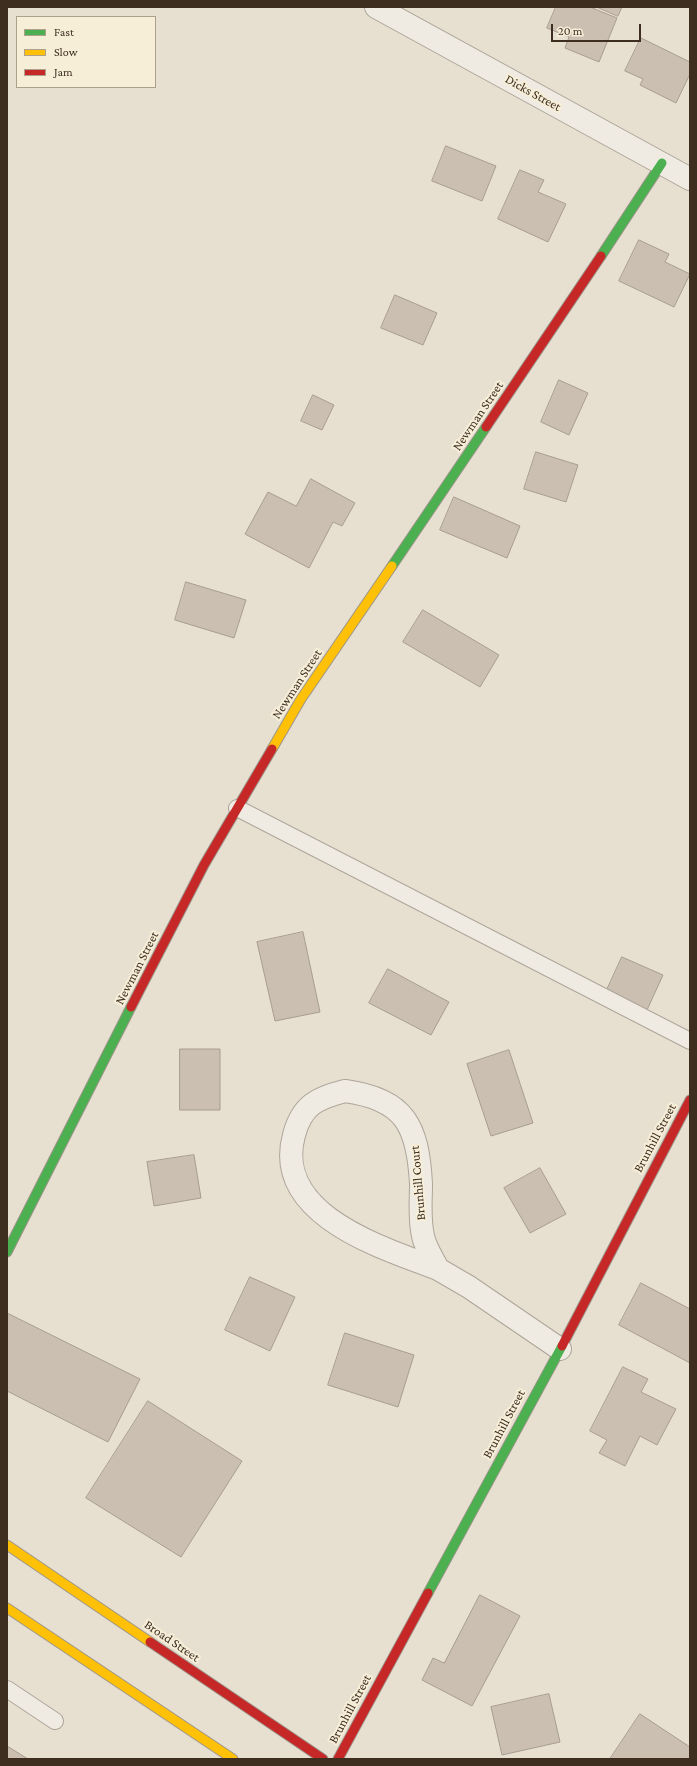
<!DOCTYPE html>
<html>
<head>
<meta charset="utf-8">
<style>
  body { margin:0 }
  #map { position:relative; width:697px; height:1766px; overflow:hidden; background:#e7e0d1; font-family:"Crimson Pro",serif }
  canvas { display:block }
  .frame { position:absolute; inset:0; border:8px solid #3d2e20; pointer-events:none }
  .legend { position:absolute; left:16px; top:16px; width:140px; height:72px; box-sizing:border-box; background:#f7eed8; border:1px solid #ada18e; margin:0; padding:5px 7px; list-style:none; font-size:12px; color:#3d2e20 }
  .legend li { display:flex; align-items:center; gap:8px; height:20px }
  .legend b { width:20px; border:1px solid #ada18e }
  .scale { position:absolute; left:551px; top:24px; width:90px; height:18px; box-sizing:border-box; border:2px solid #3d2e20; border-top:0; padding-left:5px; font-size:12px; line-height:14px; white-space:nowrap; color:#3d2e20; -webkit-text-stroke:3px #f7eed8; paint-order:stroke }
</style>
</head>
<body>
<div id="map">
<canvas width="697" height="1766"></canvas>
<div class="frame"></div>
<ul class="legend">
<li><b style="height:5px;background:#4caf50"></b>Fast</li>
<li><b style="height:5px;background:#ffc107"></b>Slow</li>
<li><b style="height:5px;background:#c62828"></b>Jam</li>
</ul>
<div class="scale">20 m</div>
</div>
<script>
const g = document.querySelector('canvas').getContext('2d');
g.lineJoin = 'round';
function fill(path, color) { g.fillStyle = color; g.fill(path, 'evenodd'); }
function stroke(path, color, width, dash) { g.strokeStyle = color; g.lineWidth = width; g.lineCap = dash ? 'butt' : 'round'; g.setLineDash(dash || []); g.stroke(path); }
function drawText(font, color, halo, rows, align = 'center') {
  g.font = font + ' "Crimson Pro",serif'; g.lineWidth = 4; g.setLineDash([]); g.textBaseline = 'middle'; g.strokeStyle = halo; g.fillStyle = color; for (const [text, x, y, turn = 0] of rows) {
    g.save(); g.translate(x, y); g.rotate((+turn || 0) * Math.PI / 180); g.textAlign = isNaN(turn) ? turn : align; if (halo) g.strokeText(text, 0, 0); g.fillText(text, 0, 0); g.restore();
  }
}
const building = new Path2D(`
  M 556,7 L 590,7 L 617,18 L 599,62 L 565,48 L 569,37 L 547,28 Z
  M 597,7 L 622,7 L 618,16 Z
  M 641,38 L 690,62 L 690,74 L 676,103 L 640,85 L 643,79 L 625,71 Z
  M 446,146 L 496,166 L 482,201 L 432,181 Z
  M 520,170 L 544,180 L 538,192 L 566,204 L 548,242 L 498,219 Z
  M 639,240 L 669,254 L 665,262 L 690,274 L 674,307 L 619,281 Z
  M 395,295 L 437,313 L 423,345 L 381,328 Z
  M 559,380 L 588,393 L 569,435 L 541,422 Z
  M 313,395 L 334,405 L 322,430 L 301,421 Z
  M 536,452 L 578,465 L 566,502 L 524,489 Z
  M 311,479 L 355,503 L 342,526 L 333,522 L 309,568 L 245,534 L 268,492 L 296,506 Z
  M 454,497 L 520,526 L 507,558 L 440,530 Z
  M 186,582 L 246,600 L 234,638 L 175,620 Z
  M 423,610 L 499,655 L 480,687 L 403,642 Z
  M 303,932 L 320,1012 L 275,1021 L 257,942 Z
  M 622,957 L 663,975 L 647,1010 L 606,992 Z
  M 388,969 L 449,1002 L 431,1035 L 369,1003 Z
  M 180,1049 L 220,1049 L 220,1110 L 180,1110 Z
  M 509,1050 L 533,1123 L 491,1136 L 467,1064 Z
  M 194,1155 L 201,1198 L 154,1206 L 147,1162 Z
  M 540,1168 L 566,1214 L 530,1233 L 504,1188 Z
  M 250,1277 L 295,1297 L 270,1351 L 225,1330 Z
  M 641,1283 L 690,1309 L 690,1363 L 619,1325 Z
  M 7,1313 L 140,1379 L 108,1442 L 7,1391 Z
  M 345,1333 L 414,1355 L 398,1407 L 328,1385 Z
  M 623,1367 L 648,1379 L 641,1392 L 676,1409 L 657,1445 L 640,1436 L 625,1466 L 599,1453 L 607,1440 L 590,1431 Z
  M 148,1401 L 242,1461 L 181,1557 L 86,1498 Z
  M 480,1595 L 520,1616 L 472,1706 L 422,1680 L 433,1658 L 444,1663 Z
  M 549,1694 L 560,1742 L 502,1755 L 491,1707 Z
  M 640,1714 L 690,1747 L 690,1759 L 610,1759 Z
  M 7,1746 L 28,1759 L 7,1759 Z`);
fill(building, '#cbbfb2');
stroke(building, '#a89c90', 1);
const lane = new Path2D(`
  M 237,808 L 690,1041
  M 7,1689 L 55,1721`);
const street = new Path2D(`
  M 376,7 L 690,179
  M 345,1091 C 405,1099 418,1126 421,1184 C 421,1201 419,1219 423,1236 C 425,1247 433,1259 438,1269 C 383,1248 272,1215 294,1135 C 302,1105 317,1098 345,1091 Z
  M 438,1269 L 469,1287 L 560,1349`);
const fast = new Path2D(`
  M 601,256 L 662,163
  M 392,566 L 486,427
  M 7,1252 L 131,1007
  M 428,1593 L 562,1346`);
const slow = new Path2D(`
  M 272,749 L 301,699 L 392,566
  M 7,1545 L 150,1642
  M 7,1608 L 233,1759`);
const jam = new Path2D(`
  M 486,427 L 601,256
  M 131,1007 L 204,865 L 272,749
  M 562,1346 L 690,1100
  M 150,1642 L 323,1759
  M 338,1759 L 428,1593`);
stroke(lane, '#ada599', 18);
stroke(street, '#ada599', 24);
stroke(fast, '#9c958a', 11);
stroke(slow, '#9c958a', 11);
stroke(jam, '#9c958a', 11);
stroke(lane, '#efebe3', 16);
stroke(street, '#efebe3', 22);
stroke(fast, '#4caf50', 9);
stroke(slow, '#ffc107', 9);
stroke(jam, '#c62828', 9);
drawText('13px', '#3d2e20', '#f7eed8', [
  ["Dicks Street",533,93,29],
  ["Newman Street",478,416,-56],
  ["Newman Street",297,684,-57],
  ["Newman Street",137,968,-63],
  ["Brunhill Street",655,1138,-62],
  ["Brunhill Court",418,1183,-95],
  ["Brunhill Street",504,1424,-62],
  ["Broad Street",172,1641,34],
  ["Brunhill Street",350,1709,-62]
]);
</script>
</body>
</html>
